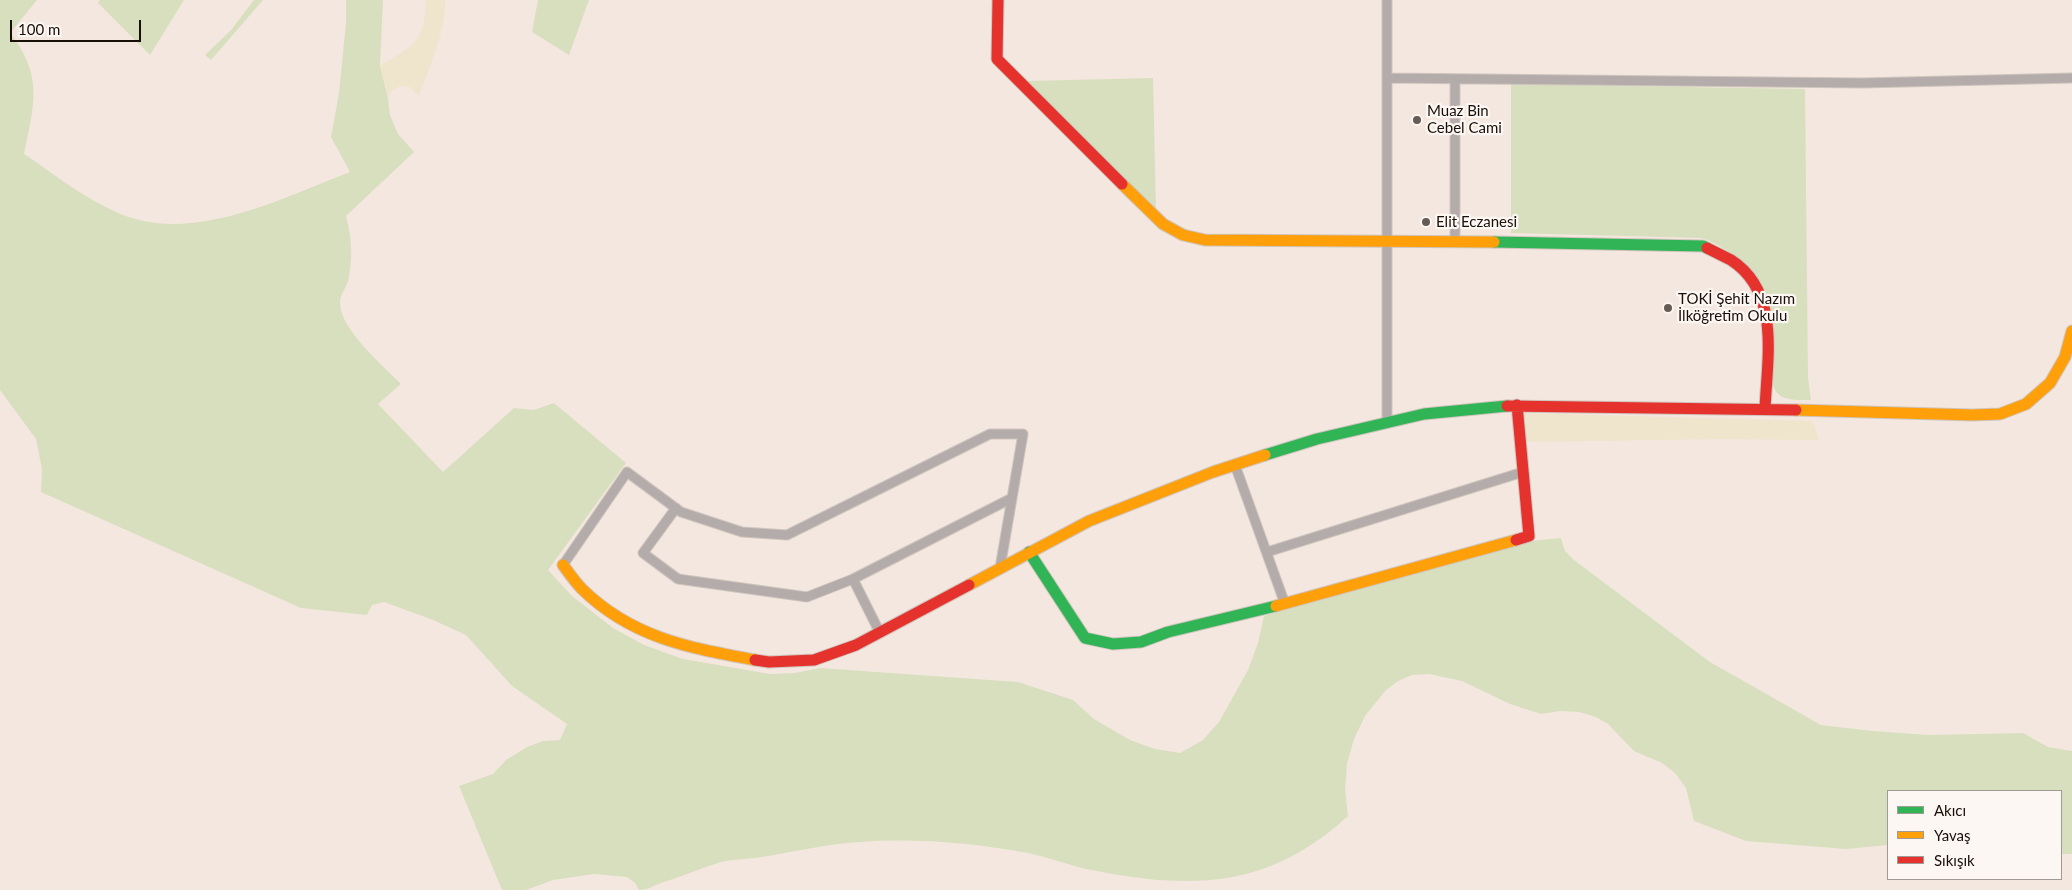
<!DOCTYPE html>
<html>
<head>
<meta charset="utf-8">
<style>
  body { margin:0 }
  #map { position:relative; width:2072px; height:890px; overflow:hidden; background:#f4e7df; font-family:Lato,sans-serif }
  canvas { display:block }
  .legend { position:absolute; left:1887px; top:790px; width:175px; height:90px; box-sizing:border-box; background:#fcf7f3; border:1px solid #a19a95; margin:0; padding:6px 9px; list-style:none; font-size:15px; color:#180f09 }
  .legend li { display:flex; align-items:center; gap:10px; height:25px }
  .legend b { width:25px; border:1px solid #a19a95 }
  .scale { position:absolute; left:10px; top:20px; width:131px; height:22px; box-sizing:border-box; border:2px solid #180f09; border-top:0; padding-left:6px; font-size:15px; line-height:18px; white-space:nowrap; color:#180f09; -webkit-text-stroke:4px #fcf7f3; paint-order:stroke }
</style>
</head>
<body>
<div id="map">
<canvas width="2072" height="890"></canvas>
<ul class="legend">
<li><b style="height:6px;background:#30b455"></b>Akıcı</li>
<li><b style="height:6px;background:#ff9f0a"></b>Yavaş</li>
<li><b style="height:6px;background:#e5322d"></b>Sıkışık</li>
</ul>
<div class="scale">100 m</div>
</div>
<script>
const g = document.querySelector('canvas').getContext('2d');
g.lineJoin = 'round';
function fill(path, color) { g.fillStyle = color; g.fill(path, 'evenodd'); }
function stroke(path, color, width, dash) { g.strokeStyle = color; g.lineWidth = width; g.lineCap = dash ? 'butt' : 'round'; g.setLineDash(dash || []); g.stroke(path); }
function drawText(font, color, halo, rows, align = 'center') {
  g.font = font + ' Lato,sans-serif'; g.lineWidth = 4.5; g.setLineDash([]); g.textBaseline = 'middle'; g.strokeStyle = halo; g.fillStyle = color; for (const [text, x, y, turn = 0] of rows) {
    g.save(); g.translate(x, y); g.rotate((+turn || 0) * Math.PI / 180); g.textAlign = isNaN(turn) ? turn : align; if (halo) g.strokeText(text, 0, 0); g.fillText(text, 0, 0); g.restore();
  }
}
fill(new Path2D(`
  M 0,0 L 37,0 L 10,33 C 44,76 34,105 24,154 C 53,173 82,197 114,211 C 189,247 279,199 350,172 L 331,137 L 339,93 L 346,23 L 346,0 L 383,0 L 380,66 L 388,98 L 390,115 L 398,134 L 414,152 L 346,216 C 352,238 353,259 348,281 C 346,287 340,296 340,302 C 339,329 384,366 401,384 L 378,404 L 443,472 L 514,408 L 534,410 L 554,403 L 626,463 L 548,570 L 572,596 L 613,628 L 644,645 L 683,659 L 770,674 L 795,673 L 820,668 L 1018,682 L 1073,700 L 1094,719 L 1130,740 L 1155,749 L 1180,753 L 1203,740 L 1219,722 L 1248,670 L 1258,643 L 1264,616 L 1531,541 L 1561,538 L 1565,551 L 1574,560 L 1710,662 L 1821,725 L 1872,731 L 1929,735 L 2023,733 L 2048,747 L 2072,751 L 2072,854 L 2061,854 L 2061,791 L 1888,791 L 1888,845 L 1846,849 L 1746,841 L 1694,821 L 1686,788 L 1675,773 L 1662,763 L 1634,751 L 1608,724 L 1596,717 L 1579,712 L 1560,711 L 1541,714 L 1510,704 L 1462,681 L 1429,674 L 1412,675 L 1398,681 L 1386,690 L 1365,716 L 1354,739 L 1347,764 L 1345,790 L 1348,816 C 1267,890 1190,890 1086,869 C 1066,864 1047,857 1028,853 C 972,843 916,838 859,842 C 826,844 794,852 762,857 C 748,859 734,859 721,862 C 702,868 683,876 664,882 C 654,885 649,890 639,890 L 635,883 L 627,877 L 594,874 L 553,880 L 526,890 L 502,890 L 459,786 L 493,774 L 506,760 L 527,747 L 543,741 L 560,740 L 567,724 L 512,686 L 466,635 L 433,620 L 384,602 L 372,605 L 367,615 L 301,608 L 41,492 L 42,469 L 36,439 L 0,390 Z
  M 100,0 L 184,0 L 150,55 L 98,3 Z
  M 254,0 L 263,0 L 211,60 L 205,55 L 231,30 Z
  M 538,0 L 589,0 L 569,55 L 532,32 Z
  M 1153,78 L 1156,210 L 1027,81 Z
  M 1511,84 L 1805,89 L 1808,378 L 1811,400 C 1793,400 1775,402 1772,380 L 1772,312 C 1759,279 1735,248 1701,238 L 1511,233 Z`), '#d8dfbe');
fill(new Path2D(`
  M 426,0 L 445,0 C 445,34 430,65 419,96 L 410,87 L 400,86 L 391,91 L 388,98 L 380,66 C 414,44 424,45 426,0 Z
  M 1520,413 L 1812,421 L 1819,440 L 1719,439 L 1522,442 Z`), '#efe4cc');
const street = new Path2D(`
  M 1387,0 L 1387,423
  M 1387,78 L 1862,83 L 2072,78
  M 1455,79 L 1455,241
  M 1235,465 L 1285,604
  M 676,508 L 643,553 L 678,579 L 807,597 L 853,579 L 1012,498
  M 1267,552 L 1523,472
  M 563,565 L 627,472 L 681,512 L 742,532 L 787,535 L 990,434 L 1023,434 L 1000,568
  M 853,579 L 880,633`);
const fast = new Path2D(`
  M 1494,242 L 1703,246 L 1707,248
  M 1265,455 L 1317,439 L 1424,414 L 1507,406
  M 1029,552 L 1085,638 L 1113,644 L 1141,642 L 1168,632 L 1276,606`);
const slow = new Path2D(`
  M 1122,184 L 1163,224 L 1183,235 L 1205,240 L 1494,242
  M 1796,410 L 1972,415 L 2000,414 L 2026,404 L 2050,383 L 2065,357 L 2072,331
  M 563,565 C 569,573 575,582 582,589 C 632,638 690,648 755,660
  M 969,585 L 1089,521 L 1213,472 L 1265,455
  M 1276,606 L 1516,540`);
const jam = new Path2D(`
  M 998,0 L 997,59 L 1122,184
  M 1707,248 C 1715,252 1723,256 1731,260 C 1781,292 1767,359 1765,409
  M 1507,406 L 1796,410
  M 1516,540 L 1529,536 L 1517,405
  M 755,660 L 769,662 L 814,660 L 856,645 L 969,585`);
stroke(street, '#cfc5be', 11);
stroke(fast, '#cfc5be', 13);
stroke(slow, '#cfc5be', 13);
stroke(jam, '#cfc5be', 13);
stroke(street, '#b3acaa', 9);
stroke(fast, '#30b455', 11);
stroke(slow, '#ff9f0a', 11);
stroke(jam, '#e5322d', 11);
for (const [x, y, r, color] of [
  [1417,120,5,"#655b54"],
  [1426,222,5,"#655b54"],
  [1668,308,5,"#655b54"]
]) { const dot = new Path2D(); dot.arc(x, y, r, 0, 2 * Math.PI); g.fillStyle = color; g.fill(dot); stroke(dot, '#fcf7f3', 2); }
drawText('15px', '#180f09', '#fcf7f3', [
  ["Muaz Bin",1427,111],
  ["Cebel Cami",1427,128],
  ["Elit Eczanesi",1436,222],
  ["TOKİ Şehit Nazım",1678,299],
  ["İlköğretim Okulu",1678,316]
], 'left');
</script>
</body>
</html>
